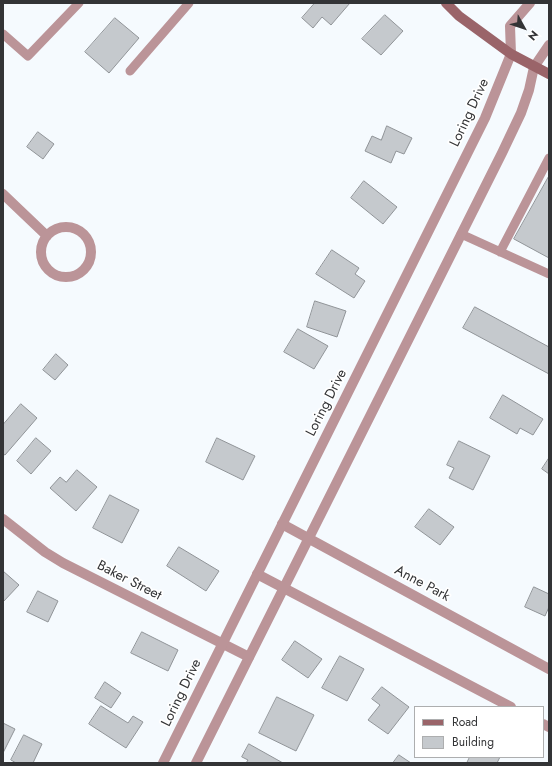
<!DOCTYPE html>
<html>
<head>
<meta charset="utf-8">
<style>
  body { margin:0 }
  #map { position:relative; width:552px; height:766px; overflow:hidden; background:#f5fafe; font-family:Jost,sans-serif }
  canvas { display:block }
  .frame { position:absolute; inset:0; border:4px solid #333436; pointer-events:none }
  .legend { position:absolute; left:414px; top:706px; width:130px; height:52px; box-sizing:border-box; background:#fff; border:1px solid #adaeaf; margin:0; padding:5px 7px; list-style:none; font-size:12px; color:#333436 }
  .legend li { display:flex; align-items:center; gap:8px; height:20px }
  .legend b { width:20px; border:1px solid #adaeaf }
  .north { position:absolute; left:504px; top:8px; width:40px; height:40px; -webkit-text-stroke:3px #fff; paint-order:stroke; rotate:130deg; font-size:11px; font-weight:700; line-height:16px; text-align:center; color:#333436 }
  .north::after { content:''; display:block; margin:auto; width:14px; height:18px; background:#333436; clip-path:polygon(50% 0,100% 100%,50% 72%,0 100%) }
</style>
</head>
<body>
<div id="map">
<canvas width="552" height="766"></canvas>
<div class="frame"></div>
<ul class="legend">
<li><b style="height:5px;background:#9a6469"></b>Road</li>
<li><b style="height:11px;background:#c5c9cd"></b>Building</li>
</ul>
<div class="north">N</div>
</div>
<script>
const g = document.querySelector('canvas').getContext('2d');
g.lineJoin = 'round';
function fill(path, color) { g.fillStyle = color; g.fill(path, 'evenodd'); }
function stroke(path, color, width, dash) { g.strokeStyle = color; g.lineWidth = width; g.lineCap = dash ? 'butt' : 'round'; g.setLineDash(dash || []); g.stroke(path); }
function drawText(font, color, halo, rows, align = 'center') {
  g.font = font + ' Jost,sans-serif'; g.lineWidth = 3.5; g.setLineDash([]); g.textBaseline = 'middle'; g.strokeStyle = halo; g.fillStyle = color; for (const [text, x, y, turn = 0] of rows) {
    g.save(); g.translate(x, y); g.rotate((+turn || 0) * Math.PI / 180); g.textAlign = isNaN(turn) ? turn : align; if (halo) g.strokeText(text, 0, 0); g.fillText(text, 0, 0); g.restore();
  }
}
const building = new Path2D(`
  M 315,3 L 350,3 L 331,25 L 322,17 L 313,28 L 302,18 Z
  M 385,15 L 403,31 L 381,55 L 362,39 Z
  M 115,18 L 139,38 L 109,73 L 85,52 Z
  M 387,126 L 412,138 L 404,154 L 396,151 L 391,163 L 365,151 L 372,136 L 381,140 Z
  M 38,132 L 54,144 L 43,159 L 27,147 Z
  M 549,176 L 549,258 L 514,239 Z
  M 364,181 L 397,207 L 383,224 L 351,198 Z
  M 332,250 L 359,268 L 355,274 L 365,281 L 354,298 L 316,274 Z
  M 315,301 L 346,311 L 337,337 L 307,327 Z
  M 475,307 L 549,347 L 549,374 L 463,328 Z
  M 298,329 L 328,346 L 314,369 L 284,352 Z
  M 56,354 L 68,365 L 55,380 L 43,370 Z
  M 503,395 L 543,419 L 533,435 L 520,428 L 517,434 L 490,418 Z
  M 21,404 L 37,418 L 5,455 L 3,454 L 3,425 Z
  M 36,438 L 51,451 L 31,474 L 17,461 Z
  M 217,438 L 255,456 L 243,480 L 206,462 Z
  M 459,441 L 490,456 L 473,490 L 449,478 L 454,468 L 447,465 Z
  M 549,458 L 549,474 L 542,469 Z
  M 77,470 L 97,487 L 76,511 L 50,488 L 60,477 L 66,482 Z
  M 110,495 L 139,510 L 122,543 L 93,528 Z
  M 429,509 L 454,527 L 440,545 L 415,527 Z
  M 179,547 L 219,571 L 206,591 L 167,566 Z
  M 3,571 L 19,585 L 3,602 Z
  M 534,587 L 549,594 L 549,607 L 545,616 L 525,607 Z
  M 38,591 L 58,601 L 48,622 L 27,612 Z
  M 142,632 L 178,650 L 168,671 L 131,653 Z
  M 295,641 L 322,659 L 308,678 L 282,660 Z
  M 340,656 L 364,669 L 347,701 L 322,688 Z
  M 105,682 L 121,693 L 111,708 L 95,698 Z
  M 382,687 L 409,707 L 388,734 L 368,720 L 380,705 L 372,699 Z
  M 277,697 L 314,715 L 296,751 L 259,733 Z
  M 101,706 L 128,723 L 133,716 L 143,722 L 126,748 L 89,724 Z
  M 3,723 L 15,729 L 3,753 Z
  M 24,735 L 42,744 L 33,763 L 16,763 L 11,760 Z
  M 249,744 L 283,763 L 246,763 L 248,760 L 242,757 Z
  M 399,755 L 411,763 L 393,763 Z
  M 470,757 L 500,757 L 497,763 L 467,763 Z`);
fill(building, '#c5c9cd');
stroke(building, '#909498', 1);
stroke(new Path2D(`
  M 3,34 L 28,56 L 79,3
  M 130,71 L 189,3
  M 461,234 L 549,274
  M 500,252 L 549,158`), '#bb9498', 9);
stroke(new Path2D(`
  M 3,194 L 47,236
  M41 252a25 25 0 1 1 50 0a25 25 0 1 1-50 0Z
  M 3,519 L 45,552 L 63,563 L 249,657
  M 282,524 L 549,669
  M 257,574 L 511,707
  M 543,724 L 549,727`), '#bb9498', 10);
stroke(new Path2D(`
  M 163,763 L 485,118 L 511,54 L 510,26 L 530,3
  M 196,763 L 502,153 L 521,113 L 529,90 L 534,67 L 549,45`), '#bb9498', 10);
stroke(new Path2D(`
  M 446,3 L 459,16 L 511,54 L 549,74`), '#9a6469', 10);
drawText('14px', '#333436', '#fff', [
  ["Loring Drive",470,113,-65],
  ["Loring Drive",327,403,-63],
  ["Baker Street",129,581,27],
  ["Anne Park",422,584,28],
  ["Loring Drive",182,693,-64]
]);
</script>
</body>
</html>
